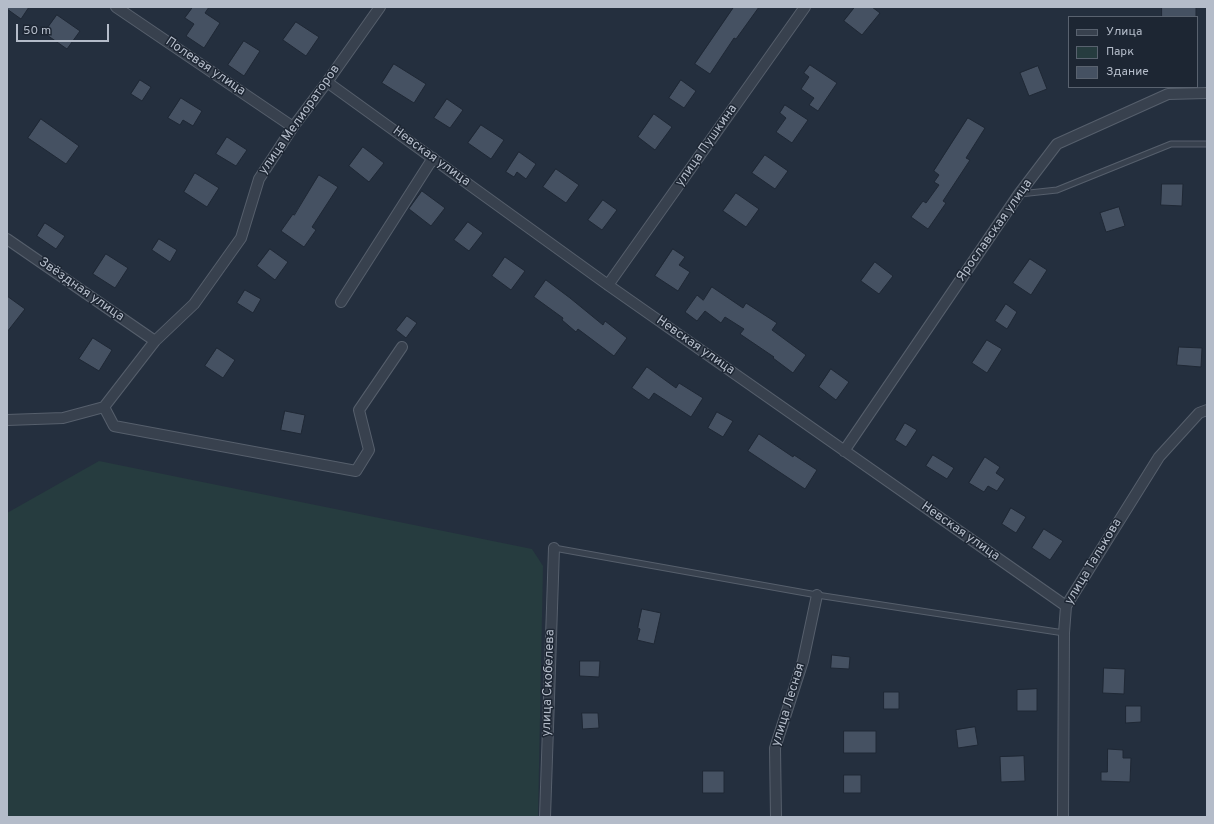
<!DOCTYPE html>
<html>
<head>
<meta charset="utf-8">
<style>
  body { margin:0 }
  #map { position:relative; width:1214px; height:824px; overflow:hidden; background:#242f3e; font-family:Overpass,sans-serif }
  canvas { display:block }
  .frame { position:absolute; inset:0; border:8px solid #b4bcc9; pointer-events:none }
  .legend { position:absolute; left:1068px; top:16px; width:130px; height:72px; box-sizing:border-box; background:#1d2633; border:1px solid #59626f; margin:0; padding:5px 7px; list-style:none; font-size:12px; color:#b4bcc9 }
  .legend li { display:flex; align-items:center; gap:8px; height:20px }
  .legend b { width:20px; border:1px solid #59626f }
  .scale { position:absolute; left:16px; top:24px; width:93px; height:18px; box-sizing:border-box; border:2px solid #b4bcc9; border-top:0; padding-left:5px; font-size:12px; line-height:14px; white-space:nowrap; color:#b4bcc9; -webkit-text-stroke:3px #1d2633; paint-order:stroke }
</style>
</head>
<body>
<div id="map">
<canvas width="1214" height="824"></canvas>
<div class="frame"></div>
<ul class="legend">
<li><b style="height:5px;background:#38414e"></b>Улица</li>
<li><b style="height:11px;background:#263c3f"></b>Парк</li>
<li><b style="height:11px;background:#455162"></b>Здание</li>
</ul>
<div class="scale">50 m</div>
</div>
<script>
const g = document.querySelector('canvas').getContext('2d');
g.lineJoin = 'round';
function fill(path, color) { g.fillStyle = color; g.fill(path, 'evenodd'); }
function stroke(path, color, width, dash) { g.strokeStyle = color; g.lineWidth = width; g.lineCap = dash ? 'butt' : 'round'; g.setLineDash(dash || []); g.stroke(path); }
function drawText(font, color, halo, rows, align = 'center') {
  g.font = font + ' Overpass,sans-serif'; g.lineWidth = 3; g.setLineDash([]); g.textBaseline = 'middle'; g.strokeStyle = halo; g.fillStyle = color; for (const [text, x, y, turn = 0] of rows) {
    g.save(); g.translate(x, y); g.rotate((+turn || 0) * Math.PI / 180); g.textAlign = isNaN(turn) ? turn : align; if (halo) g.strokeText(text, 0, 0); g.fillText(text, 0, 0); g.restore();
  }
}
fill(new Path2D(`
  M 99,461 L 532,549 L 543,566 L 538,817 L 7,817 L 7,513 Z`), '#263c3f');
const building = new Path2D(`
  M 7,7 L 29,7 L 21,19 L 7,9 Z
  M 193,7 L 209,7 L 205,13 L 220,23 L 204,48 L 186,36 L 194,24 L 185,18 Z
  M 734,7 L 759,7 L 736,39 L 734,38 L 710,74 L 695,64 Z
  M 855,7 L 872,7 L 880,13 L 862,35 L 844,21 Z
  M 1162,7 L 1196,7 L 1196,17 L 1162,17 Z
  M 57,15 L 80,31 L 67,49 L 44,33 Z
  M 296,22 L 319,37 L 306,56 L 283,40 Z
  M 244,41 L 260,51 L 244,76 L 228,65 Z
  M 394,64 L 426,84 L 414,103 L 382,83 Z
  M 810,65 L 837,83 L 818,111 L 809,105 L 814,98 L 801,89 L 809,77 L 804,73 Z
  M 1038,66 L 1047,89 L 1029,96 L 1020,73 Z
  M 140,80 L 151,87 L 142,101 L 131,94 Z
  M 681,80 L 696,91 L 684,108 L 669,98 Z
  M 181,98 L 202,111 L 193,126 L 183,120 L 180,125 L 168,118 Z
  M 447,99 L 463,110 L 450,128 L 434,118 Z
  M 785,105 L 808,120 L 792,143 L 776,132 L 786,118 L 780,113 Z
  M 654,114 L 672,127 L 655,150 L 638,137 Z
  M 968,118 L 985,128 L 966,158 L 970,160 L 943,201 L 946,203 L 928,229 L 911,217 L 923,201 L 926,203 L 939,185 L 934,182 L 939,175 L 934,171 Z
  M 41,119 L 79,146 L 66,164 L 28,138 Z
  M 481,125 L 504,140 L 491,159 L 468,143 Z
  M 227,137 L 247,150 L 236,166 L 216,154 Z
  M 363,147 L 384,163 L 369,182 L 349,166 Z
  M 519,152 L 536,164 L 526,179 L 517,172 L 514,177 L 506,172 Z
  M 765,155 L 788,171 L 775,189 L 752,173 Z
  M 556,169 L 579,185 L 566,203 L 543,187 Z
  M 195,173 L 219,188 L 207,207 L 184,192 Z
  M 319,175 L 338,187 L 312,227 L 316,230 L 304,247 L 281,231 L 293,214 L 294,215 Z
  M 1162,184 L 1183,184 L 1182,206 L 1161,205 Z
  M 422,191 L 445,208 L 431,226 L 409,209 Z
  M 736,193 L 759,209 L 746,227 L 723,211 Z
  M 603,200 L 617,210 L 602,230 L 588,220 Z
  M 1119,207 L 1125,226 L 1106,232 L 1100,213 Z
  M 468,222 L 483,233 L 469,251 L 454,240 Z
  M 45,223 L 65,236 L 56,249 L 37,236 Z
  M 159,239 L 177,250 L 170,262 L 152,250 Z
  M 270,249 L 288,262 L 275,280 L 257,266 Z
  M 673,249 L 685,257 L 679,265 L 690,272 L 678,291 L 655,276 Z
  M 106,254 L 128,268 L 115,288 L 93,274 Z
  M 505,257 L 525,271 L 511,290 L 492,276 Z
  M 1030,259 L 1047,270 L 1031,295 L 1013,283 Z
  M 875,262 L 893,276 L 879,294 L 861,281 Z
  M 546,280 L 570,298 L 603,325 L 605,321 L 627,338 L 614,356 L 578,329 L 576,332 L 562,320 L 563,318 L 534,297 Z
  M 712,287 L 743,308 L 746,303 L 777,323 L 772,330 L 806,355 L 793,373 L 773,358 L 774,357 L 740,334 L 744,329 L 725,317 L 721,323 L 705,311 L 697,321 L 685,312 L 697,295 L 703,300 Z
  M 245,290 L 261,299 L 253,313 L 237,303 Z
  M 7,296 L 25,309 L 7,332 Z
  M 1006,304 L 1017,312 L 1007,329 L 995,321 Z
  M 407,316 L 417,323 L 406,338 L 396,330 Z
  M 93,338 L 112,350 L 99,371 L 79,359 Z
  M 987,340 L 1002,349 L 987,373 L 972,363 Z
  M 1179,347 L 1202,348 L 1201,367 L 1177,365 Z
  M 217,348 L 235,360 L 223,378 L 205,366 Z
  M 647,367 L 676,388 L 679,383 L 703,398 L 691,417 L 654,393 L 649,400 L 632,388 Z
  M 831,369 L 849,382 L 836,400 L 819,387 Z
  M 285,411 L 305,415 L 301,434 L 281,430 Z
  M 717,412 L 733,421 L 723,437 L 708,428 Z
  M 905,423 L 917,430 L 906,447 L 895,440 Z
  M 759,434 L 793,457 L 794,455 L 817,470 L 805,489 L 748,451 Z
  M 933,455 L 954,468 L 947,479 L 926,466 Z
  M 985,457 L 1000,467 L 996,473 L 1005,479 L 997,491 L 988,486 L 984,492 L 969,483 Z
  M 1011,508 L 1026,517 L 1016,533 L 1002,524 Z
  M 1044,529 L 1063,541 L 1050,560 L 1032,548 Z
  M 642,609 L 661,613 L 654,644 L 637,640 L 640,629 L 638,628 Z
  M 832,655 L 850,657 L 849,669 L 831,668 Z
  M 580,661 L 600,661 L 599,677 L 580,676 Z
  M 1104,668 L 1125,669 L 1124,694 L 1103,693 Z
  M 1037,689 L 1037,711 L 1017,711 L 1017,690 Z
  M 884,692 L 899,692 L 899,709 L 884,709 Z
  M 1126,706 L 1141,706 L 1141,722 L 1126,723 Z
  M 582,713 L 598,713 L 599,728 L 583,729 Z
  M 975,727 L 978,745 L 958,748 L 956,730 Z
  M 844,731 L 876,731 L 876,753 L 844,753 Z
  M 1108,749 L 1123,750 L 1123,758 L 1131,758 L 1130,782 L 1101,781 L 1101,772 L 1107,772 Z
  M 1024,756 L 1025,781 L 1001,782 L 1000,757 Z
  M 703,771 L 724,771 L 724,793 L 703,793 Z
  M 844,775 L 861,775 L 861,793 L 844,793 Z`);
fill(building, '#455162');
stroke(building, '#1f2835', 1);
const lane = new Path2D(`
  M 1020,194 L 1057,190 L 1171,144 L 1207,144
  M 554,548 L 817,595 L 1064,633`);
const street = new Path2D(`
  M 116,7 L 293,127
  M 327,82 L 608,285 L 1066,606
  M 7,239 L 155,341
  M 608,285 L 805,7
  M 341,302 L 433,158
  M 104,407 L 114,426 L 356,471 L 369,450 L 359,410 L 402,347
  M 7,420 L 63,418 L 104,407 L 155,341 L 194,304 L 241,238 L 259,179 L 293,127 L 327,82 L 380,7
  M 844,451 L 1019,194 L 1057,144 L 1168,94 L 1207,93
  M 545,817 L 554,548
  M 776,817 L 775,748 L 803,661 L 817,595
  M 1063,817 L 1064,633 L 1066,606 L 1159,457 L 1199,413 L 1207,410`);
stroke(lane, '#565f6c', 7);
stroke(street, '#565f6c', 12);
stroke(lane, '#38414e', 5);
stroke(street, '#38414e', 10);
drawText('13px', '#b4bcc9', '#1d2633', [
  ["Полевая улица",205,67,34],
  ["улица Мелиораторов",300,120,-55],
  ["улица Пушкина",707,146,-55],
  ["Невская улица",431,157,36],
  ["Ярославская улица",995,231,-55],
  ["Звёздная улица",81,290,35],
  ["Невская улица",695,346,35],
  ["Невская улица",960,532,35],
  ["улица Талькова",1094,562,-59],
  ["улица Скобелева",549,683,-88],
  ["улица Лесная",789,705,-73]
]);
</script>
</body>
</html>
